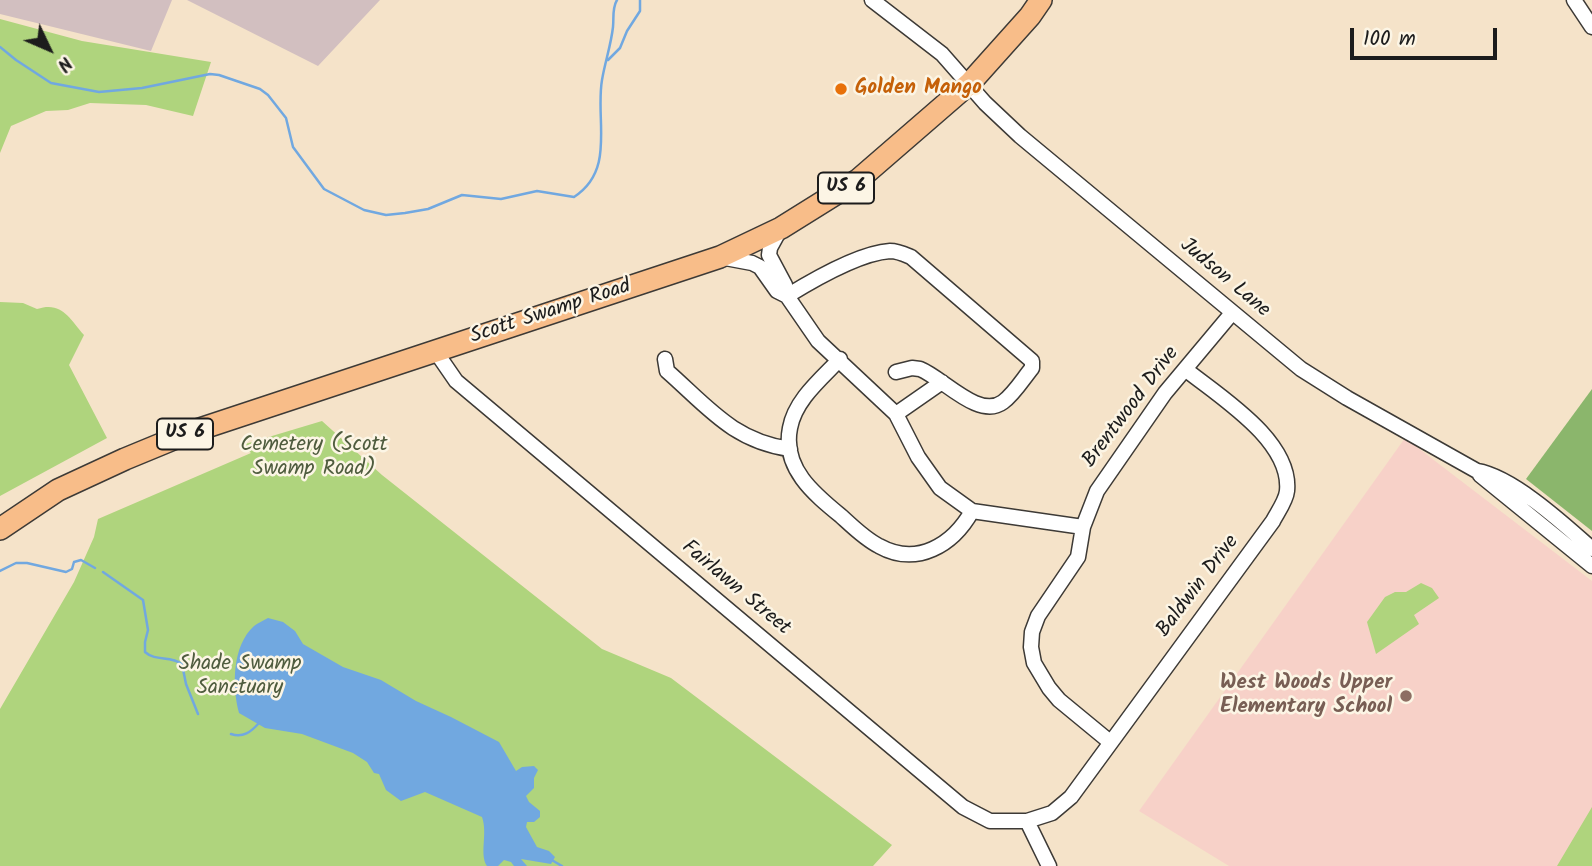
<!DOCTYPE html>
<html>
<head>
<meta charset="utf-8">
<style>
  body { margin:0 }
  #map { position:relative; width:1592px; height:866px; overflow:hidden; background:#f5e3c9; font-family:Kalam,sans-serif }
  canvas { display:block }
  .north { position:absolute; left:14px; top:14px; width:70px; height:70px; -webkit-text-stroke:5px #fcf5e5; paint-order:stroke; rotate:134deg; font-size:19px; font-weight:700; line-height:28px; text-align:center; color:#1c1c1c }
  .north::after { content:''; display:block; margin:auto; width:24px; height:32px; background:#1c1c1c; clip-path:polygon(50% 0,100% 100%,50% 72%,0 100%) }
  .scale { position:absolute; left:1350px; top:28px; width:147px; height:32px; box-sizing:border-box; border:4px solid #1c1c1c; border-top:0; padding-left:9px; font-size:21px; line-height:24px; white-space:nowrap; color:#1c1c1c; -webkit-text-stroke:5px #fcf5e5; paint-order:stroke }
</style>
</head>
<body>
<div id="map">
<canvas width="1592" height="866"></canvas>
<div class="north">N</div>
<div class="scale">100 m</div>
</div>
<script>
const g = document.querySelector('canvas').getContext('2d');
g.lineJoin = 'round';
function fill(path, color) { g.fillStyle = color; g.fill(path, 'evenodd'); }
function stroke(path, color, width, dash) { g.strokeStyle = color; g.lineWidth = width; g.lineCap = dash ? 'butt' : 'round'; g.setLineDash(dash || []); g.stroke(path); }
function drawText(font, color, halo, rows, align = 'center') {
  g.font = font + ' Kalam,sans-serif'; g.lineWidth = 5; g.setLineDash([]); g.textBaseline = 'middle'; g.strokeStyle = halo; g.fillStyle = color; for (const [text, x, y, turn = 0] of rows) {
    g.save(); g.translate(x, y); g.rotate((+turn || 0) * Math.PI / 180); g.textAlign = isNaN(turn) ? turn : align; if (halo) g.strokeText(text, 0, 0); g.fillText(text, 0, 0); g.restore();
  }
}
fill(new Path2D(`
  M 1405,438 L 1592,581 L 1592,866 L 1229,866 L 1139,811 Z`), '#f7d1c8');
fill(new Path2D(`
  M 0,0 L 172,0 L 151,51 L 0,14 Z
  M 187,0 L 380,0 L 318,66 Z`), '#d2bfc0');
fill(new Path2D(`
  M 0,19 L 82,41 L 211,62 L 193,116 L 146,105 L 90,103 L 68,110 L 46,111 L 11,126 L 0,153 Z
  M 0,302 L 23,303 L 37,309 C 62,301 69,318 84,335 L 69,365 L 107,438 L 0,496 Z
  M 322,421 L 382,475 L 602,649 L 671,678 L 892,845 L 873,866 L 0,866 L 0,709 L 74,582 L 94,537 L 98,519 L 251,453 L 242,445 Z
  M 1421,583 L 1432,588 L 1439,598 L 1414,615 L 1419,624 L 1376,654 L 1367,622 L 1385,597 L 1395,592 L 1406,592 Z
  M 1592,807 L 1592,866 L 1557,866 Z`), '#afd47d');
fill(new Path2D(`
  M 1592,389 L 1592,531 L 1526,479 Z`), '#8bb66c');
fill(new Path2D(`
  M 268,618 L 283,622 L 295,631 L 303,644 L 343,667 L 381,680 L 416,701 L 451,717 L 499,742 L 516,771 L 522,767 L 534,766 L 538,770 L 534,778 L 534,788 L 526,796 L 529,802 L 540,811 L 540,817 L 534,822 L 527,822 L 526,827 L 537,847 L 549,851 L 555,857 L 551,864 L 521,859 L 527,866 L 514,866 L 511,862 L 504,860 L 498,866 L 487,866 C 479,854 488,834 482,817 L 425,792 L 401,801 L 386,790 L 379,774 L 374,773 L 367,762 L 353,753 L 302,734 L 265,728 L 239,713 C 232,686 232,646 254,626 C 258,623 264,620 268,618 Z`), '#71a8e0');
stroke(new Path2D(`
  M 0,47 L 16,60 L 51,83 L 99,92 L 142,88 L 210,74 L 219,75 L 260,89 L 268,95 L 286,118 L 293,147 L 324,189 L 364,210 L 386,215 L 405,213 L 428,209 L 462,195 L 501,199 L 537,191 L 574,197 C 616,170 595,120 602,80 C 605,62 611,45 613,27 C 614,17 612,8 617,0
  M 608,60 L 620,48 L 627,31 L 640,11 L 640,0
  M 0,571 L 16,563 L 27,563 L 66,572 L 72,569 L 74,562 L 81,560 L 95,568
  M 103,572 L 143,600 L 148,630 L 145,642 L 145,652 C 156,662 170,655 182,664 L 186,684 L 198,714
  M 231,734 C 243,738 251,732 259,723
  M 550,859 L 562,866`), '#71a8e0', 2.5);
const minor = new Path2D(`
  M 872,0 L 942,54 L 985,103 L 1020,136 L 1301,369 L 1347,398 L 1477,471 C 1513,477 1565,525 1592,549
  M 1574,0 L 1592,27
  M 781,228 L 770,248 L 769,255 L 785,285 L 787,296
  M 720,257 L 752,263 L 760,267 L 777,291 L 787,296 L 818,341 L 896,414 L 918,457 L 940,488 L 972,511 L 1083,527
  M 787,296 C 813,280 859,253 890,251 C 898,251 904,254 911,257 L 1032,361 L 1032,368 C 1023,379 1014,394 1003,402 C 979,420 943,378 920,369 L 912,368 L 896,372
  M 436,352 L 456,381 L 963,807 L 990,821 L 1027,821 L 1052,813 L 1071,797 L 1273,521 C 1277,513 1286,501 1287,491 C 1292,441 1220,397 1185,369
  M 665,359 L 667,371 C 708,407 733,441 790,449
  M 840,359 C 821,379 795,400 790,428 C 782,468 814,494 841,516 C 853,527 865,539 879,546 C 917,567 953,545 972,511
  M 896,414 L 942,382
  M 1480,475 L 1592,566
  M 1110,742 L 1059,700 L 1049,688 L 1034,663 L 1031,647 L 1032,632 L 1038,616 L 1078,557 L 1083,527 L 1097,491 L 1165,393 L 1232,313
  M 1027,821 L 1049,866`);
const highway = new Path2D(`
  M 0,529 L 58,490 L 125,459 L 188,433 L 720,257 L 781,228 L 858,180 L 970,83 L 1030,16 L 1041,0`);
stroke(minor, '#3d3a36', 17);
stroke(highway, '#3d3a36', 24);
stroke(minor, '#fff', 14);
stroke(highway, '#f8bd89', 21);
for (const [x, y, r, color] of [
  [841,89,7,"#e8710a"],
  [1406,696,7,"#8d6e63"]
]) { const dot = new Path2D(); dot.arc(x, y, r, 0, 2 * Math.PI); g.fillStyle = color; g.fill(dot); stroke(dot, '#fcf5e5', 2.5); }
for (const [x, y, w] of [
  [846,188,56],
  [185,434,56]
]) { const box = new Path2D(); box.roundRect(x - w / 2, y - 15.5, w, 31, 5); g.fillStyle = '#fcf5e5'; g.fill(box); stroke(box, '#1c1c1c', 2); }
drawText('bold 19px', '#1c1c1c', null, [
  ["US 6",846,188],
  ["US 6",185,434]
]);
drawText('bold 21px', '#c56008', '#fcf5e5', [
  ["Golden Mango",855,89]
], 'left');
drawText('21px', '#1c1c1c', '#fcf5e5', [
  ["Judson Lane",1224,279,40],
  ["Scott Swamp Road",551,313,-18],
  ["Brentwood Drive",1132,408,-53],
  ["Baldwin Drive",1199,587,-53],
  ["Fairlawn Street",735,589,40]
]);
drawText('21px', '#4f5c3e', '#fcf5e5', [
  ["Cemetery (Scott",314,446],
  ["Swamp Road)",314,470],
  ["Shade Swamp",240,665],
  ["Sanctuary",240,689]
]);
drawText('bold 21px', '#785e54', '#fcf5e5', [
  ["West Woods Upper",1392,684],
  ["Elementary School",1392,708]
], 'right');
</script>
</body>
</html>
